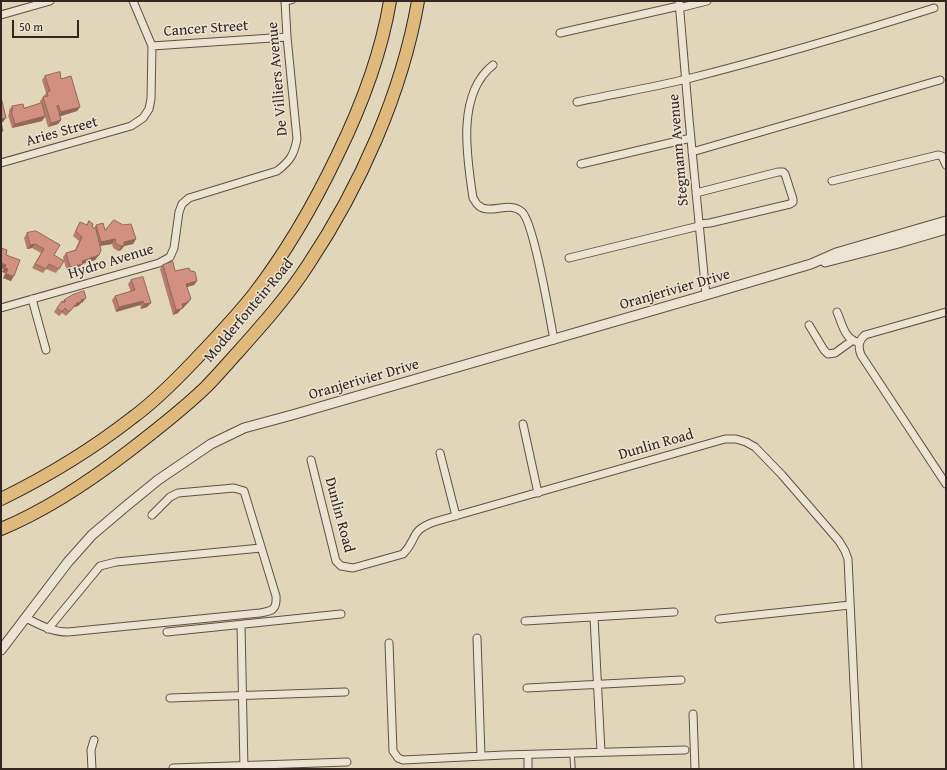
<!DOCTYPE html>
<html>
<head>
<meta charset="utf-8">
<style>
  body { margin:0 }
  #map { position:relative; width:947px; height:770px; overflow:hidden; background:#e1d5ba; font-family:"Gentium Book Plus",serif }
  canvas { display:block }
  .frame { position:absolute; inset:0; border:2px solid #312720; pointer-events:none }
  .scale { position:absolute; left:12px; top:20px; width:67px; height:18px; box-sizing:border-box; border:2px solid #312720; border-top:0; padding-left:5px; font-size:12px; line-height:14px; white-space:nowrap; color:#312720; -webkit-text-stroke:3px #ece4d2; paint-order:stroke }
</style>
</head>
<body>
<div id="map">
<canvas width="947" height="770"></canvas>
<div class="frame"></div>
<div class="scale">50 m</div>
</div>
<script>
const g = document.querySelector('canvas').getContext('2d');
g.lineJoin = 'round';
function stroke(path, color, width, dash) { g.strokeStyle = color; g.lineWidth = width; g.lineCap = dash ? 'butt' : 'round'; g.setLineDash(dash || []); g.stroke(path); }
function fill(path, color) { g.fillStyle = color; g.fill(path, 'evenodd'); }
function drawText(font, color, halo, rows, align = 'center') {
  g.font = font + ' "Gentium Book Plus",serif'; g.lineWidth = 3; g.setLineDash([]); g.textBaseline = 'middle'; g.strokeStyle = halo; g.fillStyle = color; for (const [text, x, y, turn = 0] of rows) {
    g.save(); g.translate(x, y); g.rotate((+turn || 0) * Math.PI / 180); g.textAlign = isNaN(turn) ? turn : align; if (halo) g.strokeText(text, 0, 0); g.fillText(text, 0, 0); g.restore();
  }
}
const service = new Path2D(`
  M 285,3 L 293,1
  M 572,753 L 573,769`);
const minor = new Path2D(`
  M 679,1 L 689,119 L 706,295
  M 679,8 L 707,1
  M 1,15 L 50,1
  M 560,33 L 679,6
  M 152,46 L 287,37
  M 493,65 C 456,94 467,158 473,198 C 475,200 476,204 478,205 C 489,216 509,200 522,212 C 534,223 550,319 554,340
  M 577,102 C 613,94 650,88 687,79 C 770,58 852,34 934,8
  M 692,152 L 940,80
  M 1,163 L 131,126 L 143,118 L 149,109 L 151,99 L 152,46 L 133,1
  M 581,164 L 691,138
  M 832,181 L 938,155 L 942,156 L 946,165
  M 696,193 L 778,172 L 783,172 L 785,174 L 793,199 L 793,202 L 790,204 L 710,223 L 699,224
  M 569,258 L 699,226
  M 32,299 L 46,350
  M 1,308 L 159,263 L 170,257 L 174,248 L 179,212 L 182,204 L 189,198 L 277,171 C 290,161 294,155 297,139 L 287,37 L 285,1
  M 837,312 C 842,323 844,338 857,342
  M 946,312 L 865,335 C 858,341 858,347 861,355 L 946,484
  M 809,325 L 824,350 L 828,354 L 835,353 L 853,340
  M 523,424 L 538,493
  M 440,453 L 456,516
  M 311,460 L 336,561 L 341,566 L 353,568 L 403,554 C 418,539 409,531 434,522 L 725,439 L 736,439 L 746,442 L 755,447 L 782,475 L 839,541 L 845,551 L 848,559 L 858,769
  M 594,617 L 601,752
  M 26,618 C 40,625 52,632 68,632 L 260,613 C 272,611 277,610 276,596 L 244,491 L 234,488 L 178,493 L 170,497 L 152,515
  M 719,619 L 850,605
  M 525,621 L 674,612
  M 241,625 L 244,769
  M 48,629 L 95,572 L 100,566 L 116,562 L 261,548
  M 167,632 L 341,614
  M 477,638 L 481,756
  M 389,643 L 393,751 L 398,758 L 403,760 L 504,755 L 685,750
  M 527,688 L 681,680
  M 170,698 L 345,692
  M 693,714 L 695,769
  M 528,755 L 528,769
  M 173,768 L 347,762
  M 92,769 L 91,750 L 94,740`);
const tertiary = new Path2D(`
  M 825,262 L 895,244 L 946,229
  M 1,650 L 68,562 L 92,535 L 125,507 L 158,480 L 211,444 L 244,428 L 292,415 L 706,295 L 811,264 L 836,253 L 946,221`);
const primary = new Path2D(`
  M 1,499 C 48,476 91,450 132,418 C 154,402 174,382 193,362 C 214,340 235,318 254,294 C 287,251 314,204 337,156 C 361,107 381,55 390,1
  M 1,529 C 47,510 90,481 129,451 C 155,431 181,411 205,388 C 216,377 227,364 238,352 C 263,324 288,296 308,265 C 360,187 402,93 418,1`);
stroke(service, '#5d5246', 5.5);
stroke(minor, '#5d5246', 9);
stroke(tertiary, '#5d5246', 11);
stroke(primary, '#312720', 14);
stroke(service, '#ece4d2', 3.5);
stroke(minor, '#ece4d2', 7);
stroke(tertiary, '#ece4d2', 9);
stroke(primary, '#e0ba7d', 12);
fill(new Path2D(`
  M 45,76 L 61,79 L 80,107 L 77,111 L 60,116 L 61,120 L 58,124 L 48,127 L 45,117 L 42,121 L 12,128 L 8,115 L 9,114 L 9,110 L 12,106 L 24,108 L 41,104 L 40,101 L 46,93 L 42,80 Z
  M 80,222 L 94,228 L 96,225 L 105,230 L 136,239 L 133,244 L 124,246 L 121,250 L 118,251 L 113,248 L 112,244 L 100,246 L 99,255 L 95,260 L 82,264 L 79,268 L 67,272 L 64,261 L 56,273 L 46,269 L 43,273 L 32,268 L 41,253 L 32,248 L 27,249 L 24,238 L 27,233 L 54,255 L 64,261 L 63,257 L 66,253 L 75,250 L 79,241 L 73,236 L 77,227 Z
  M 1,248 L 6,255 L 11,281 L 3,278 L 5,273 L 2,272 L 3,269 L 1,269 Z
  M 163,265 L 175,271 L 190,271 L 197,281 L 194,285 L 187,287 L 188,303 L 182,308 L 178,313 L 173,315 L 160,269 Z
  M 131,280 L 151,303 L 147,307 L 141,309 L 140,305 L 116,312 L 112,300 L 115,296 L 131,292 L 128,284 Z
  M 64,300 L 83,302 L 81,303 L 78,306 L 74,307 L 66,316 L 62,313 L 59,316 L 54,312 L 57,308 Z`), '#b57d6e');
fill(new Path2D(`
  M 80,107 L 77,111 L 58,117 L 61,112 Z
  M 45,116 L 42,121 L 12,128 L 15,124 Z
  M 6,118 L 3,122 L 1,123 L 1,119 Z
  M 61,120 L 58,124 L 48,127 L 51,123 Z
  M 115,239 L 112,244 L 98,246 L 101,242 Z
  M 136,239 L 133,244 L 124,246 L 121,250 L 118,251 L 124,242 Z
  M 35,244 L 32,248 L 27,249 L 30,245 Z
  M 99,255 L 95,260 L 82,264 L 79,268 L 67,272 L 70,267 L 82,261 Z
  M 1,263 L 6,265 L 3,269 L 1,269 Z
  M 5,268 L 8,269 L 5,273 L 2,272 Z
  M 6,274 L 14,276 L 11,281 L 3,278 Z
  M 197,281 L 194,285 L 183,288 L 186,284 Z
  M 86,298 L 83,302 L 81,303 L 78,306 L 74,307 L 66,316 L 77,303 L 81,300 Z
  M 191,299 L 188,303 L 183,308 L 182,304 Z
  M 143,301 L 140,305 L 116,312 L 119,307 Z
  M 151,303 L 147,307 L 141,309 L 144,304 Z
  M 181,309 L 178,313 L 173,315 L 176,310 Z`), '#93665a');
const building = new Path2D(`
  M 60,72 L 61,79 L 71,76 L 80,107 L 61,112 L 58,105 L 57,106 L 61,120 L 51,123 L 43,97 L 48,96 L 47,92 L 50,91 L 45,76 Z
  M 1,97 L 6,118 L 1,119 Z
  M 42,103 L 45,116 L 15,124 L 11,111 L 13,110 L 12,106 L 23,104 L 24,108 Z
  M 1,122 L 3,131 L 1,132 Z
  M 114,220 L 123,225 L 131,224 L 136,239 L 124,242 L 124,246 L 121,246 L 116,244 L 115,239 L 101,242 L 96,225 L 103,223 L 105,230 Z
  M 89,221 L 93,224 L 92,227 L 96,229 L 101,250 L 99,255 L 82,261 L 83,264 L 70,267 L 66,253 L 76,250 L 82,237 L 76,231 L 80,222 L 87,225 Z
  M 36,231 L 60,245 L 54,255 L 64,261 L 59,269 L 49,264 L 46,269 L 35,264 L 44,249 L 35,244 L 30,245 L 27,233 Z
  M 1,248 L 7,250 L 6,255 L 20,260 L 14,276 L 6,274 L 8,269 L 5,268 L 6,265 L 1,263 Z
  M 173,262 L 175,271 L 189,268 L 190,271 L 192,271 L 195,272 L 197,281 L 186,284 L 191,299 L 186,303 L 182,304 L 183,308 L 181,309 L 176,310 L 163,265 Z
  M 143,277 L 151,303 L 144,304 L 143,301 L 119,307 L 115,296 L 135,290 L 131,280 Z
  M 84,291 L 86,298 L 81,300 L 81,302 L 77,303 L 69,312 L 65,308 L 62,312 L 57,308 L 62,301 L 64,303 L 66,301 L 64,300 L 72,295 Z`);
fill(building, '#d29180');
stroke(building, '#93665a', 1);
drawText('15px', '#312720', '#ece4d2', [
  ["Cancer Street",206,29,-4],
  ["De Villiers Avenue",278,79,-95],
  ["Aries Street",62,132,-16],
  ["Stegmann Avenue",679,150,-95],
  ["Hydro Avenue",111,262,-17],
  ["Oranjerivier Drive",675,290,-16],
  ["Modderfontein Road",249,311,-50],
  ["Oranjerivier Drive",364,380,-16],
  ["Dunlin Road",656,445,-16],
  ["Dunlin Road",339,515,75]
]);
</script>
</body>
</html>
